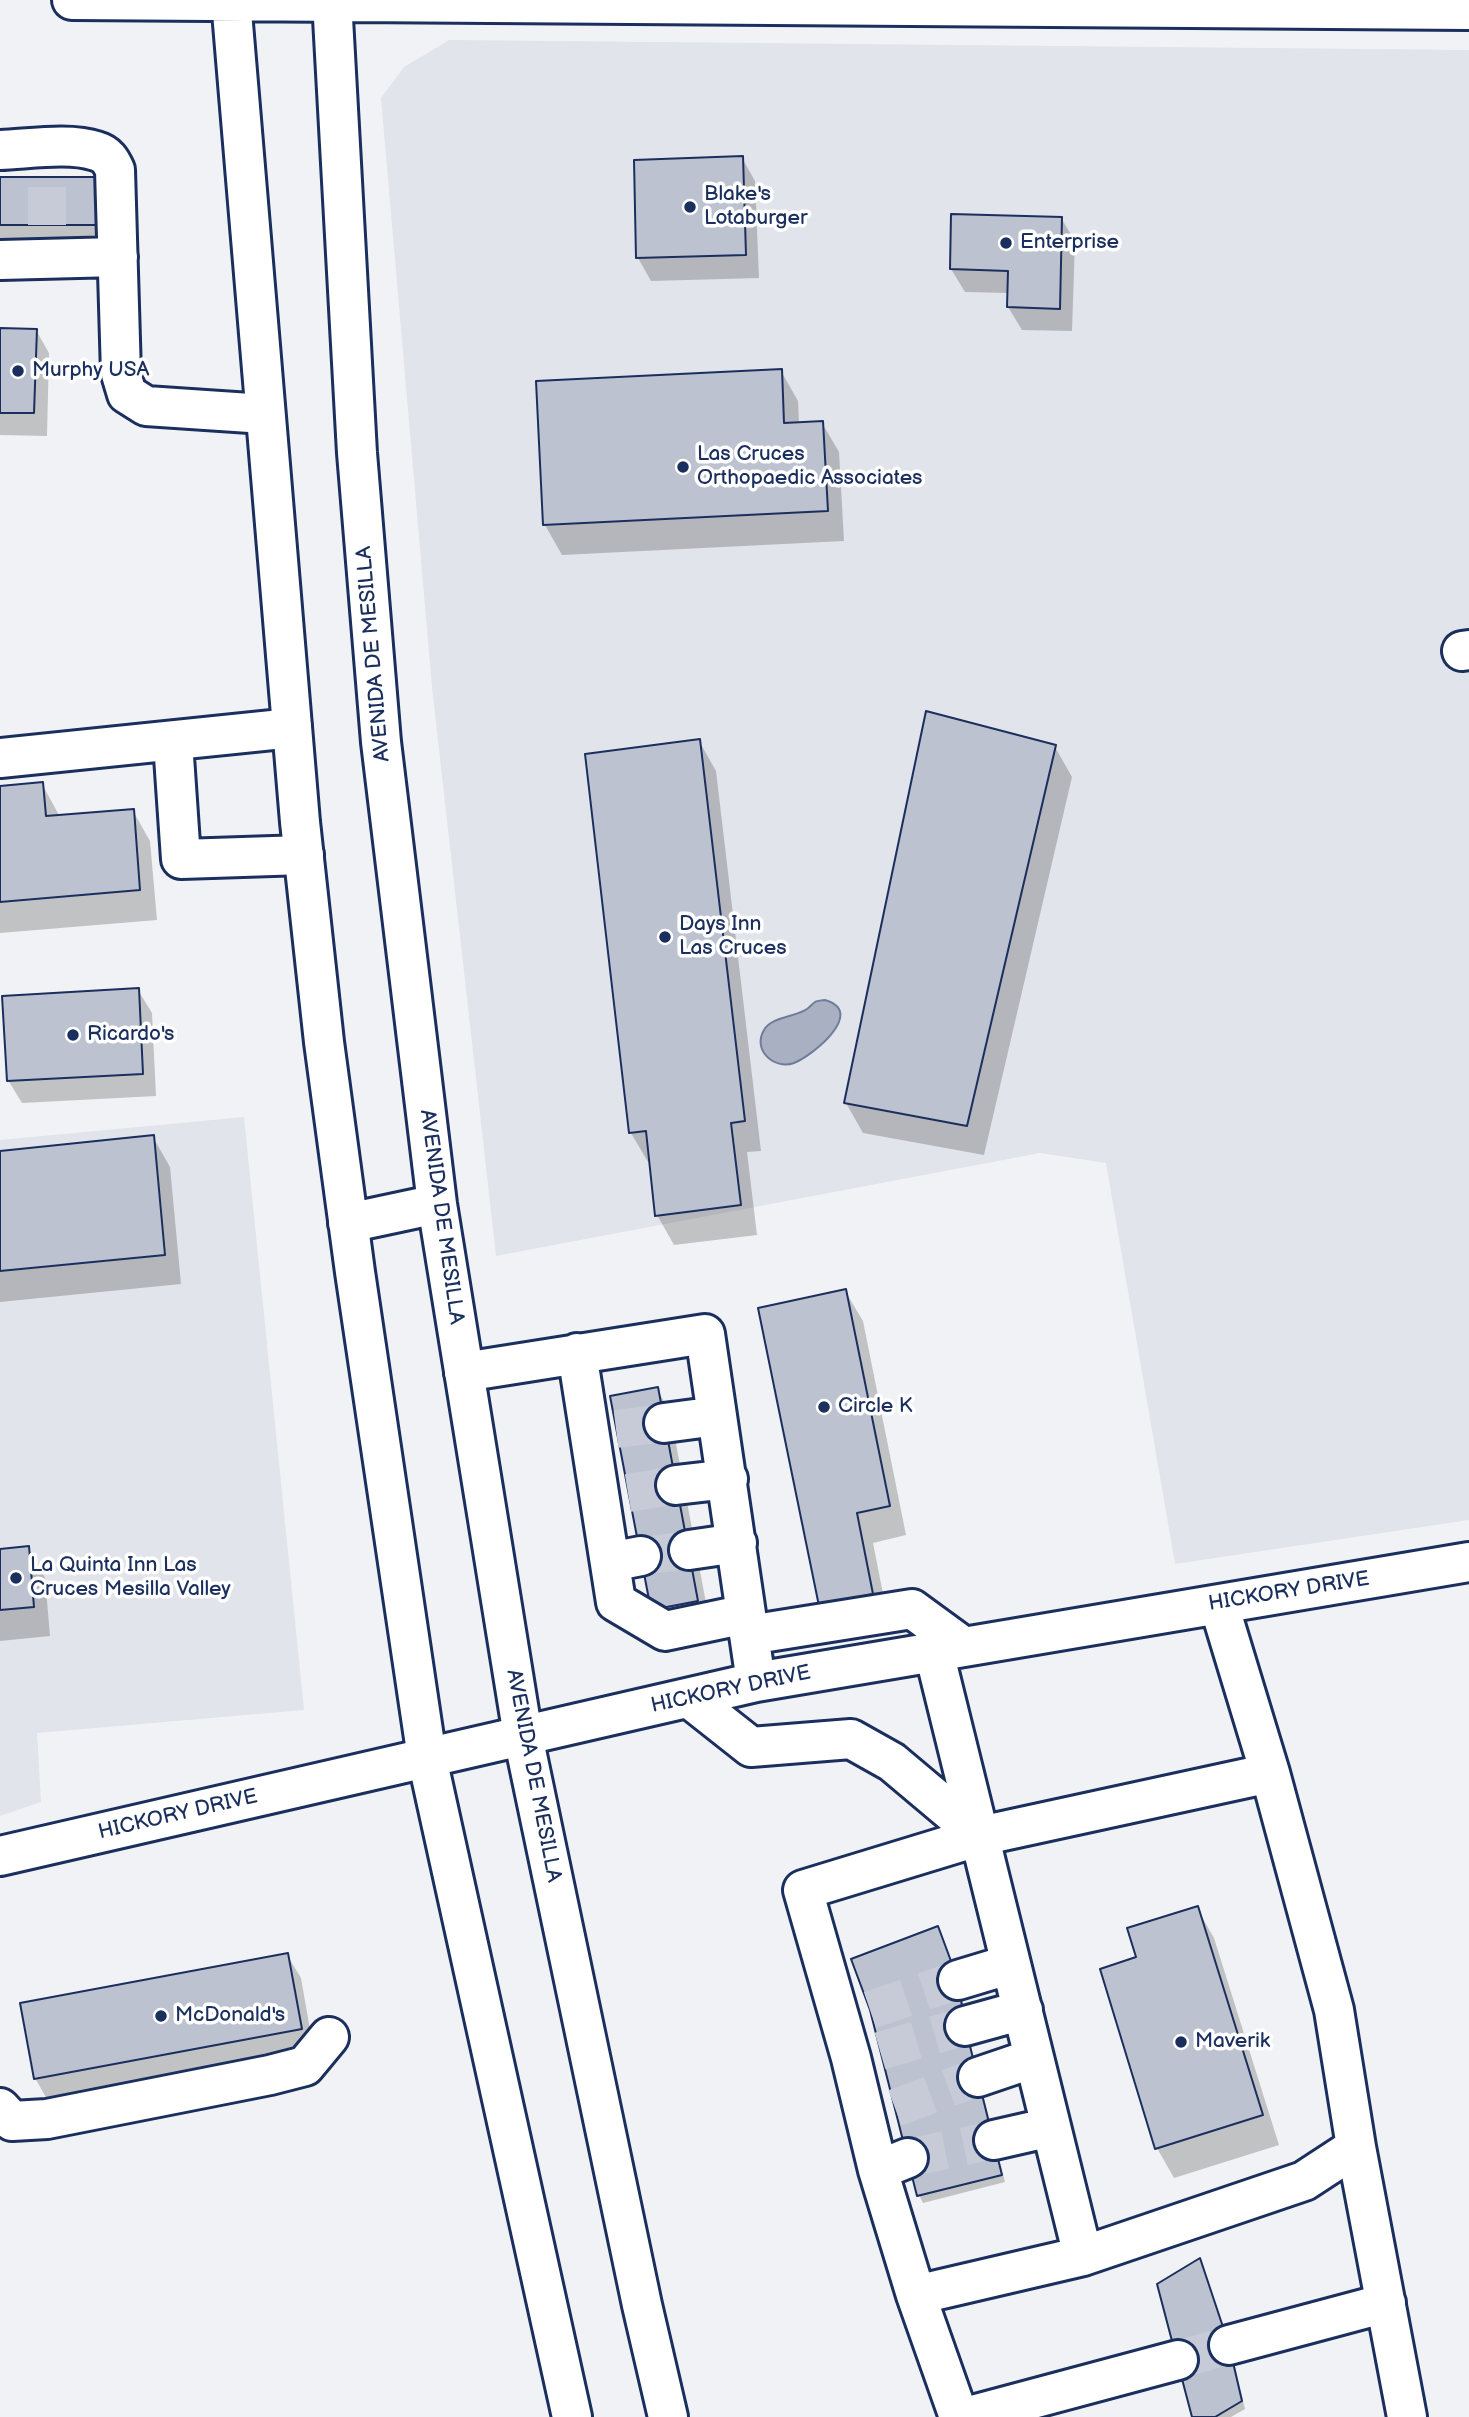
<!DOCTYPE html>
<html>
<head>
<meta charset="utf-8">
<style>
  body { margin:0 }
  canvas { display:block; background:#f1f2f5 }
</style>
</head>
<body>
<canvas width="1469" height="2417"></canvas>
<script>
const g = document.querySelector('canvas').getContext('2d');
g.lineJoin = 'round';
function fill(path, color) { g.fillStyle = color; g.fill(path, 'evenodd'); }
function stroke(path, color, width, dash) { g.strokeStyle = color; g.lineWidth = width; g.lineCap = dash ? 'butt' : 'round'; g.setLineDash(dash || []); g.stroke(path); }
function drawText(font, color, halo, rows, align = 'center') {
  g.font = font + ' "Balsamiq Sans",sans-serif'; g.lineWidth = 7; g.setLineDash([]); g.textBaseline = 'middle'; g.strokeStyle = halo; g.fillStyle = color; for (const [text, x, y, turn = 0] of rows) {
    g.save(); g.translate(x, y); g.rotate((+turn || 0) * Math.PI / 180); g.textAlign = isNaN(turn) ? turn : align; if (halo) g.strokeText(text, 0, 0); g.fillText(text, 0, 0); g.restore();
  }
}
fill(new Path2D(`
  M 449,40 L 1469,50 L 1469,1520 L 1175,1564 L 1106,1163 L 1040,1153 L 496,1256 L 432,687 L 381,98 L 404,67 Z
  M 244,1117 L 304,1710 L 37,1733 L 41,1802 L 0,1816 L 0,1140 Z`), '#e1e4ea');
const water = new Path2D(`
  M 825,1000 C 867,1012 812,1056 794,1063 C 774,1070 752,1050 764,1030 C 771,1017 795,1017 807,1009 C 810,1007 812,1004 815,1002 C 816,1001 823,1000 825,1000 Z`);
fill(water, '#a8b0c2');
stroke(water, '#707c9a', 2);
fill(new Path2D(`
  M 742,158 L 755,181 L 759,278 L 651,281 L 638,258 Z
  M 0,178 L 104,179 L 118,248 L 0,248 Z
  M 1061,218 L 1075,241 L 1072,331 L 1022,330 L 1008,307 L 1009,293 L 965,292 L 951,269 Z
  M 0,330 L 36,330 L 49,353 L 47,436 L 0,435 Z
  M 781,371 L 798,401 L 799,424 L 822,423 L 839,452 L 844,541 L 562,555 L 545,525 Z
  M 699,741 L 716,771 L 761,1151 L 747,1152 L 757,1235 L 674,1245 L 657,1215 L 651,1162 L 648,1162 L 631,1133 Z
  M 1055,747 L 1072,777 L 984,1155 L 863,1133 L 846,1103 Z
  M 42,784 L 60,817 L 133,811 L 150,841 L 157,920 L 0,933 L 0,788 Z
  M 138,990 L 152,1013 L 156,1096 L 22,1103 L 8,1080 Z
  M 153,1137 L 170,1167 L 181,1284 L 0,1302 L 0,1153 Z
  M 845,1291 L 863,1321 L 906,1535 L 873,1543 L 889,1624 L 838,1635 Z
  M 657,1389 L 670,1412 L 710,1624 L 653,1610 Z
  M 28,1548 L 45,1578 L 50,1636 L 0,1641 L 0,1551 Z
  M 1197,1908 L 1214,1938 L 1279,2145 L 1174,2178 L 1157,2148 L 1138,1959 Z
  M 287,1955 L 301,1978 L 314,2052 L 48,2101 L 35,2078 Z
  M 961,1989 L 968,2035 L 1005,2182 L 923,2203 L 919,2195 Z
  M 1200,2261 L 1232,2354 L 1245,2409 L 1231,2417 L 1194,2417 Z`), '#0003');
const building = new Path2D(`
  M 743,156 L 746,255 L 636,258 L 634,160 Z
  M 0,177 L 105,177 L 105,225 L 0,225 Z
  M 951,214 L 1062,217 L 1060,309 L 1007,307 L 1008,271 L 950,269 Z
  M 0,328 L 37,329 L 34,413 L 0,413 Z
  M 782,369 L 784,423 L 823,421 L 828,511 L 543,525 L 536,381 Z
  M 926,711 L 1056,745 L 967,1126 L 844,1103 Z
  M 700,739 L 745,1121 L 731,1123 L 741,1205 L 655,1216 L 646,1131 L 629,1133 L 585,754 Z
  M 43,782 L 46,816 L 134,809 L 140,890 L 0,902 L 0,786 Z
  M 139,988 L 143,1074 L 7,1081 L 2,996 Z
  M 154,1135 L 165,1255 L 0,1271 L 0,1151 Z
  M 846,1289 L 890,1506 L 857,1513 L 873,1594 L 819,1606 L 758,1308 Z
  M 658,1387 L 698,1601 L 651,1610 L 610,1396 Z
  M 29,1546 L 34,1607 L 0,1610 L 0,1549 Z
  M 1198,1906 L 1263,2115 L 1155,2149 L 1100,1969 L 1136,1957 L 1127,1928 Z
  M 938,1926 L 958,1980 L 965,2026 L 1002,2175 L 917,2196 L 870,2010 L 851,1959 Z
  M 288,1953 L 302,2029 L 34,2079 L 20,2003 Z
  M 1200,2258 L 1229,2345 L 1242,2401 L 1215,2417 L 1192,2417 L 1157,2284 Z`);
fill(building, '#bcc2d0');
stroke(building, '#1b2f5e', 2);
stroke(new Path2D(`
  M 47,225 L 47,177
  M 616,1429 L 664,1423
  M 628,1493 L 676,1485
  M 641,1556 L 689,1550
  M 870,2010 L 958,1980
  M 880,2051 L 965,2026
  M 895,2108 L 978,2077
  M 908,2158 L 994,2140
  M 1178,2360 L 1229,2345`), '#c6cbd7', 38, [38, 19]);
const minor = new Path2D(`
  M 0,150 C 28,149 70,142 96,151 C 107,154 111,161 115,170 L 121,374 L 127,394 L 146,406 L 265,414
  M 0,260 L 118,257
  M 1462,651 L 1469,650
  M 173,742 L 181,859 L 304,855
  M 0,758 L 292,728
  M 577,1353 L 616,1602 L 665,1631 L 746,1614
  M 464,1372 L 705,1334 L 756,1682
  M 664,1423 L 717,1416
  M 676,1485 L 728,1479
  M 689,1550 L 737,1543
  M 610,1562 L 641,1556
  M 749,1635 L 912,1609 L 964,1647
  M 934,1652 L 1083,2256 L 1304,2181 L 1356,2147 L 1334,2010 L 1270,1773 L 1219,1605
  M 689,1698 L 751,1747 L 851,1739 L 892,1762 L 980,1836
  M 0,1856 L 756,1682 L 1469,1562
  M 958,1980 L 1011,1964
  M 965,2026 L 1023,2010
  M 978,2077 L 1034,2058
  M 0,2108 L 12,2121 L 47,2119 L 270,2075 L 305,2066 L 329,2037
  M 994,2140 L 1051,2127
  M 1356,2147 L 1407,2417
  M 878,2170 L 908,2158
  M 1083,2256 L 916,2295 L 878,2170 L 851,2058 L 803,1890 L 980,1836 L 1270,1773
  M 916,2295 L 959,2417
  M 1229,2345 L 1386,2303
  M 965,2417 L 1178,2360`);
const major = new Path2D(`
  M 72,0 L 1469,10
  M 231,0 L 300,822 L 324,1042 L 355,1272 L 427,1758 L 572,2417
  M 332,0 L 357,453 L 381,742 L 437,1204 L 523,1736 L 642,2305 L 668,2417
  M 348,1223 L 437,1204`);
stroke(minor, '#1b2f5e', 44);
stroke(major, '#1b2f5e', 44);
stroke(minor, '#fff', 38);
stroke(major, '#fff', 38);
for (const [x, y, r, color] of [
  [690,207,7,"#1b2f5e"],
  [1006,243,7,"#1b2f5e"],
  [18,371,7,"#1b2f5e"],
  [683,467,7,"#1b2f5e"],
  [665,937,7,"#1b2f5e"],
  [73,1035,7,"#1b2f5e"],
  [824,1407,7,"#1b2f5e"],
  [16,1578,7,"#1b2f5e"],
  [161,2016,7,"#1b2f5e"],
  [1181,2042,7,"#1b2f5e"]
]) { const dot = new Path2D(); dot.arc(x, y, r, 0, 2 * Math.PI); g.fillStyle = color; g.fill(dot); stroke(dot, '#fff', 2.5); }
drawText('21px', '#1b2f5e', '#fff', [
  ["Blake's",704,195],
  ["Lotaburger",704,219],
  ["Enterprise",1020,243],
  ["Murphy USA",32,371],
  ["Las Cruces",697,455],
  ["Orthopaedic Associates",697,479],
  ["Days Inn",679,925],
  ["Las Cruces",679,949],
  ["Ricardo's",87,1035],
  ["Circle K",838,1407],
  ["La Quinta Inn Las",30,1566],
  ["Cruces Mesilla Valley",30,1590],
  ["McDonald's",175,2016],
  ["Maverik",1195,2042]
], 'left');
drawText('21px', '#1b2f5e', '#fff', [
  ["AVENIDA DE MESILLA",374,654,-95],
  ["AVENIDA DE MESILLA",441,1217,82],
  ["HICKORY DRIVE",1289,1592,-9],
  ["HICKORY DRIVE",731,1690,-12],
  ["AVENIDA DE MESILLA",533,1776,79],
  ["HICKORY DRIVE",178,1815,-13]
]);
</script>
</body>
</html>
